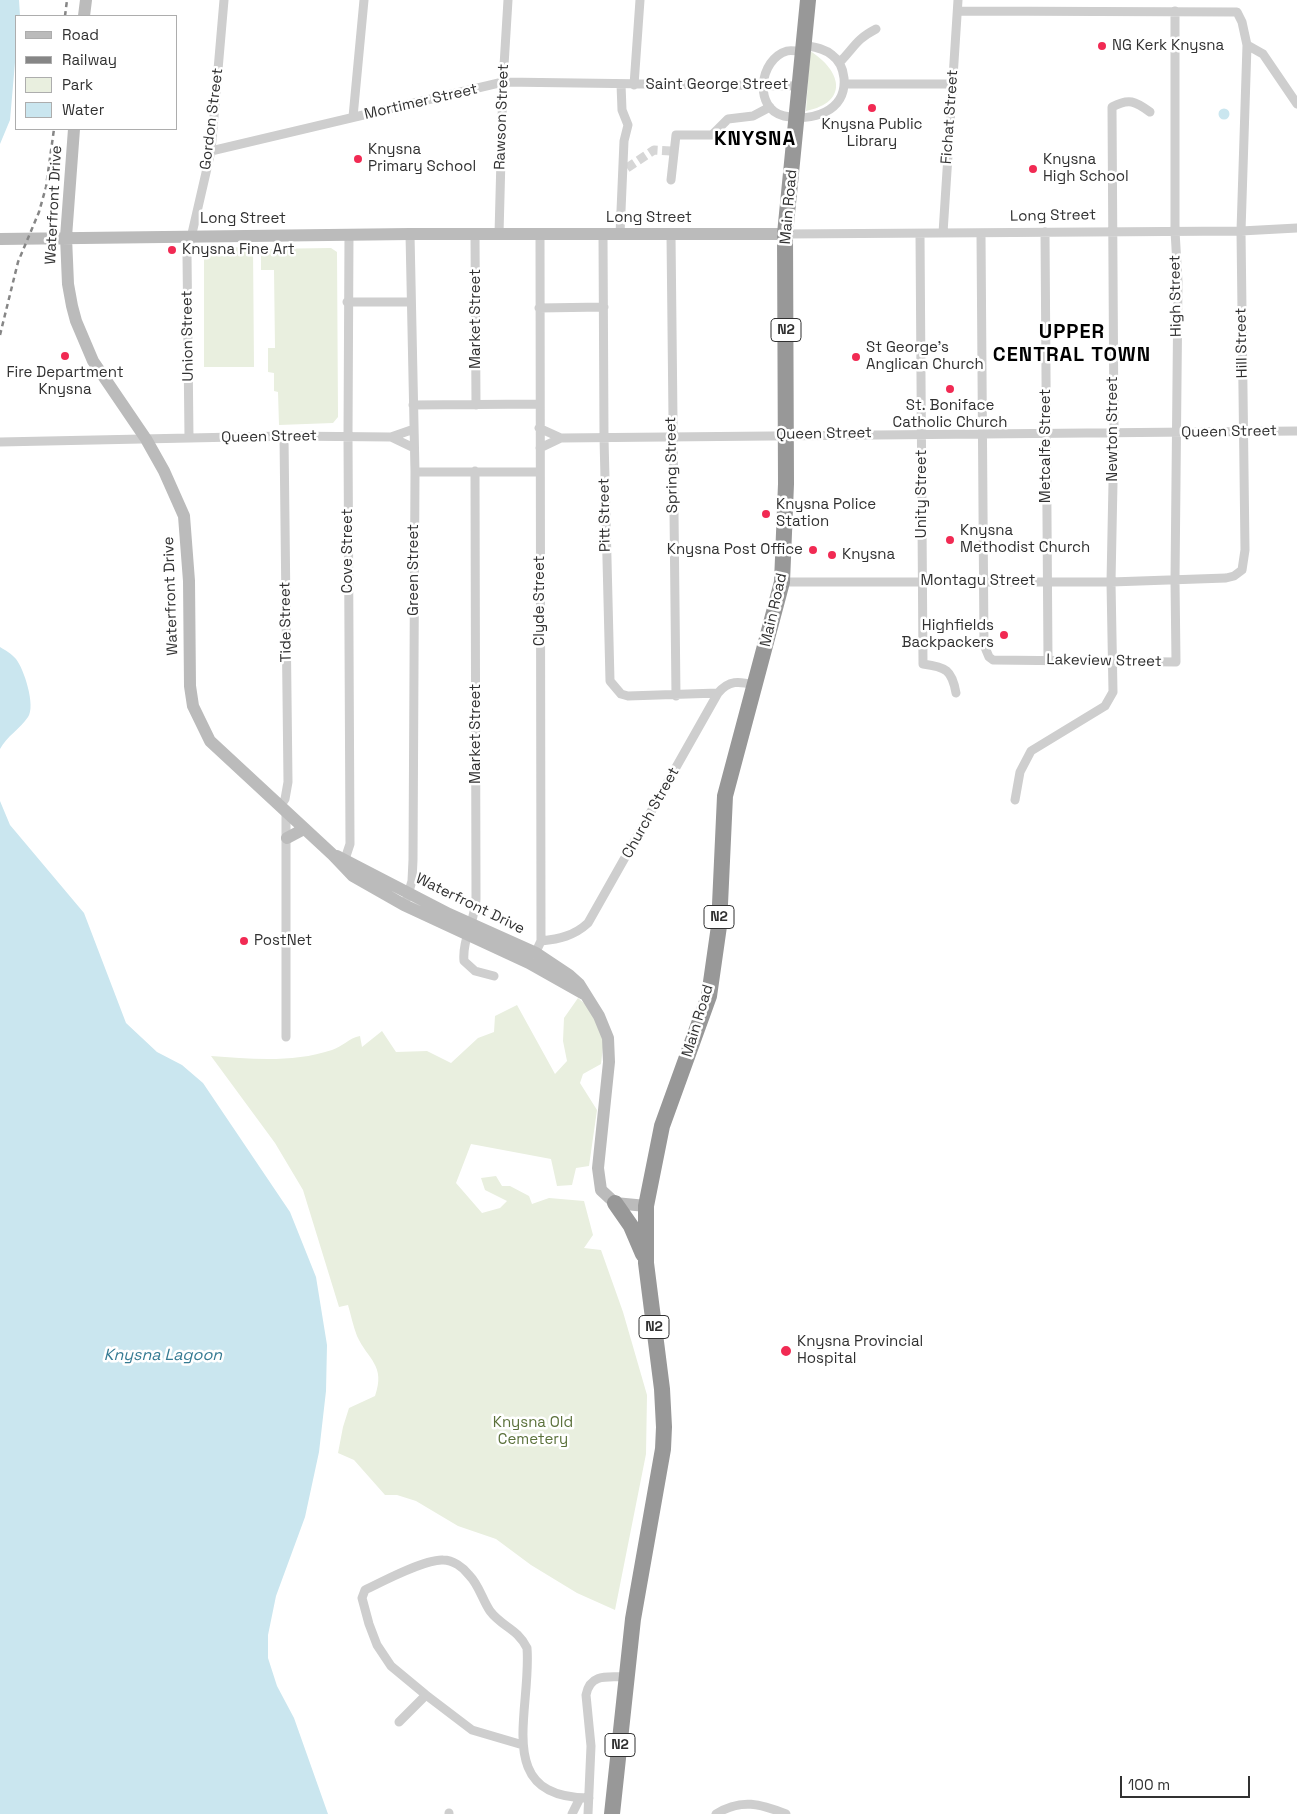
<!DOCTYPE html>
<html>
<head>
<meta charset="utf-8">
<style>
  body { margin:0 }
  #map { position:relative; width:1297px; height:1814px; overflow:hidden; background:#fff; font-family:"Space Grotesk",sans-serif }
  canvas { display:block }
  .legend { position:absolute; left:15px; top:15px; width:162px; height:115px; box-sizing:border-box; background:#fff; border:1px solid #adadad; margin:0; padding:6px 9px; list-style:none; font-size:15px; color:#313131 }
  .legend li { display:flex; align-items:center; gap:10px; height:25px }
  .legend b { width:25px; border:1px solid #adadad }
  .scale { position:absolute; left:1120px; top:1776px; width:130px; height:22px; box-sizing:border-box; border:2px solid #313131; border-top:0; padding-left:6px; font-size:15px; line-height:18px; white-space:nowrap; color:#313131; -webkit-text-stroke:4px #fff; paint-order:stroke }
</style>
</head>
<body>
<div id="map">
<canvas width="1297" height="1814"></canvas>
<ul class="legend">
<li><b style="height:6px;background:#bbb"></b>Road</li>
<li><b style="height:6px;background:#868686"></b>Railway</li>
<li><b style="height:14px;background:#e9efdf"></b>Park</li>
<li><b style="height:14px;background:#cae6ef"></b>Water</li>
</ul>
<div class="scale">100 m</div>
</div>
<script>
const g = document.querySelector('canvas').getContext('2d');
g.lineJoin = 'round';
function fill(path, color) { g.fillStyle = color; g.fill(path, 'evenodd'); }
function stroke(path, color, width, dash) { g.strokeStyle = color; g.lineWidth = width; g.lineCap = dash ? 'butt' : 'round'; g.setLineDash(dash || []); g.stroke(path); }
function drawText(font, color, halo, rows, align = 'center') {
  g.font = font + ' "Space Grotesk",sans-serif'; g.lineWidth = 5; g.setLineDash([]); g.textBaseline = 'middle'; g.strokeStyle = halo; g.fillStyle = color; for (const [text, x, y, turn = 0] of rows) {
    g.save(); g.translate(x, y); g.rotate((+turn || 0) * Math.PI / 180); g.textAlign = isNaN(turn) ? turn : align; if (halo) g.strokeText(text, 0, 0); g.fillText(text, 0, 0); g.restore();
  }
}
fill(new Path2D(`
  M 810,51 C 841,70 850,102 806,111 Z
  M 253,247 L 254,367 L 204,367 L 204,248 Z
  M 331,248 L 337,252 L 338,417 L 333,423 L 279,425 L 278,392 L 274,391 L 274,373 L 268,372 L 268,348 L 275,348 L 274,270 L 261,270 L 261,249 Z
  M 578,998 L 590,1008 L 604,1038 L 601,1064 L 583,1074 L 580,1083 L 597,1110 L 589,1166 L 576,1168 L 572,1185 L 557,1186 L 551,1159 L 471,1144 L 456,1183 L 482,1213 L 500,1208 L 507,1201 L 485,1190 L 481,1178 L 496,1176 L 502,1186 L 510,1186 L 529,1196 L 532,1204 L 549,1198 L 584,1201 L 593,1235 L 584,1248 L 601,1250 L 623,1312 L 647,1395 L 646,1454 L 615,1610 L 577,1593 L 531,1565 L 496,1539 L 458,1526 L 416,1501 L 397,1495 L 385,1495 L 354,1460 L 338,1453 L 343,1427 L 349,1408 L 375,1396 C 386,1365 368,1360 357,1336 C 353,1326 351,1315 348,1305 L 339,1307 L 303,1190 L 275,1143 L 211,1056 C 251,1059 293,1063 332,1050 C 342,1047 349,1038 360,1036 L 362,1047 L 382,1031 L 396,1052 L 427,1051 L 451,1063 L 478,1038 L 494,1032 L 495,1016 L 517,1005 L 555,1074 L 567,1061 L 563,1041 L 564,1018 Z`), '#e9efdf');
fill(new Path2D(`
  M 0,0 L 19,0 L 20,16 L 16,16 L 16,51 L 10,120 L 0,144 Z
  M1218.5 114a5.5 5.5 0 1 1 11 0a5.5 5.5 0 1 1-11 0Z
  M 0,647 C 5,650 12,654 16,659 C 24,669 36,706 28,717 C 20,729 7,736 0,749 Z
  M 0,801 L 10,825 L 84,913 L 126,1023 L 157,1052 L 182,1065 L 203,1083 L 290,1212 L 316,1277 L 327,1345 L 326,1391 L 319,1452 L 305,1517 L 276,1596 L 268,1635 L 268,1658 L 277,1686 L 294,1718 L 328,1814 L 0,1814 Z`), '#cae6ef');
stroke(new Path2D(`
  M 627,168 L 654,150 L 671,151`), '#d6d6d6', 9, [9, 4.5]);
stroke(new Path2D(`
  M 1247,45 L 1263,54 L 1297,104
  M 802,52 C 797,51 791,50 787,51 C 759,59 753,109 784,116 C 811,122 847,112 844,78 C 843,69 839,60 832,55 C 824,48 813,47 803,45
  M 839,63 C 855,47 855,40 876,29
  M 845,84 L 953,84
  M 634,85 L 640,0
  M 353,117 L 364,0
  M 211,151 L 503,82 L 799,86
  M 671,180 L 676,135 L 712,135 L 728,119 L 753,116 L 770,107
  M 1045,232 L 1048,660
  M 943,233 L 958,0
  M 475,234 L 476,405
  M 499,234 L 503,82 L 508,0
  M 603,234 L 604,438 L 610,681 L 621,694 L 628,696 L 718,693
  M 620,234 L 624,141 L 628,125 L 622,110 L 621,84
  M 785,234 L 1241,231 L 1297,228
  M 920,234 L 923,664 C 946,667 952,670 956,693
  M 981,234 L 984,645 L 989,657 L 993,660 L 1176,662 L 1175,580 L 1178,282 L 1175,231 L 1175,11
  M 671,235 L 676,696
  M 347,302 L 411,302
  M 539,308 L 604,307
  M 413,405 L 539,404
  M 539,428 L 561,438 L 1297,431
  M 391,437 L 414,448
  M 189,438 L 187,255 L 211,151 L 224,0
  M 0,442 L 284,436 L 391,437 L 414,429
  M 540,448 L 561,438
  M 475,471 L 476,899 C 475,921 462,940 464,961 L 475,971 L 494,976
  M 415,472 L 539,472
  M 782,582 L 1111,582 L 1226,578 L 1234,576 L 1242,570 L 1245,550 L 1241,231 L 1247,45 L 1242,22 L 1237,12 L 958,11
  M 1015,800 L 1020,772 L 1031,751 L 1105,706 L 1113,692 L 1111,582 L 1114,433 L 1112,107 C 1129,98 1135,101 1150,112
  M 281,805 L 285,799 L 288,782 L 284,436
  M 286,811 L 286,1037
  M 343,865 L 350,844 L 348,436 L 349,234
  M 407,898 L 412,881 L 413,860 L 415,472 L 410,234
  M 541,941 C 559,939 574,936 588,923 L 718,693 C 729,680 739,681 754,685
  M 533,958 L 541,941 L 540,235
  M 399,1722 L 426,1695
  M 523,1745 L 472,1730 L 426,1695 L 391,1666 L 377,1645 L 369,1624 L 362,1598 L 365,1590 C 383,1581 425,1559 443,1560 C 453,1560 463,1567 469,1575 C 479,1585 482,1599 490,1611 C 502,1627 517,1628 527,1648 C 532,1711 492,1798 589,1798
  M 449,1813 L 449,1814
  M 572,1814 L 580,1798
  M 588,1814 L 591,1746 L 586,1695 C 590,1673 608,1677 626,1677
  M 716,1814 C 741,1798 761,1804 786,1814`), '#cecece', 9);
stroke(new Path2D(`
  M 84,16 L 86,0
  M 74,129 L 66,237 L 68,284 L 72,306 L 76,321 L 93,361 L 146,439 L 164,471 L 184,516 L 189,581 L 190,686 L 193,706 L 210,741 L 333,855 L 353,876 L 404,905 L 529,963 L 584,994
  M 0,239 L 410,234 L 785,234
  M 287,838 L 304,829
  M 337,856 L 449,914 L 536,953 L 569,975 L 579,984 L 599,1016 L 608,1038 L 609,1062 L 598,1168 L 601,1190 L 615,1203 L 646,1206`), '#bbb', 12);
stroke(new Path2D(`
  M 615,1203 L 631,1226 L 643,1254
  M 612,1814 L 633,1619 L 663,1449 L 664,1427 L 662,1389 L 646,1263 L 646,1206 L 662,1126 L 709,996 L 719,926 L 725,796 L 782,582 L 786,484 L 785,234 L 808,0`), '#989898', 16);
stroke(new Path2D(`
  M 65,16 L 67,0
  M 0,335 L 18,262 L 39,212 L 46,187 L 54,129`), '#868686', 2.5, [5, 4]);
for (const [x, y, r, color] of [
  [1102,46,5,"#f12a53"],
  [872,108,5,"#f12a53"],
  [358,159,5,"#f12a53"],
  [1033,169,5,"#f12a53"],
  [172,250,5,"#f12a53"],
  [65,356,5,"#f12a53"],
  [856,357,5,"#f12a53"],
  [950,389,5,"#f12a53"],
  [766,514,5,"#f12a53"],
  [950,540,5,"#f12a53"],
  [813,550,5,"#f12a53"],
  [832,555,5,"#f12a53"],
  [1004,635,5,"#f12a53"],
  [244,941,5,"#f12a53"],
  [786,1351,6,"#f12a53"]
]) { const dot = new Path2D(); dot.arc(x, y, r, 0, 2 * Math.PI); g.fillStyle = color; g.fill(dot); stroke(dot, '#fff', 2); }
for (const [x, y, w] of [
  [786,330,30],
  [719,917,30],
  [654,1327,30],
  [620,1745,30]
]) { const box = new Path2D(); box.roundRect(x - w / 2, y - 11.5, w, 23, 4); g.fillStyle = '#fff'; g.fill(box); stroke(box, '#313131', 1); }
drawText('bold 14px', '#313131', null, [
  ["N2",786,330],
  ["N2",719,917],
  ["N2",654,1327],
  ["N2",620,1745]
]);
drawText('15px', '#313131', '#fff', [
  ["NG Kerk Knysna",1112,46],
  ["Knysna Public",872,125,"center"],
  ["Library",872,142,"center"],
  ["Knysna",368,150],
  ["Primary School",368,167],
  ["Knysna",1043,160],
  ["High School",1043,177],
  ["Knysna Fine Art",182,250],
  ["St George's",866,348],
  ["Anglican Church",866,365],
  ["Fire Department",65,373,"center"],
  ["Knysna",65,390,"center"],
  ["St. Boniface",950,406,"center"],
  ["Catholic Church",950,423,"center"],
  ["Knysna Police",776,505],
  ["Station",776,522],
  ["Knysna",960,531],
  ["Methodist Church",960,548],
  ["Knysna Post Office",803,550,"right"],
  ["Knysna",842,555],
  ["Highfields",994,626,"right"],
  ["Backpackers",994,643,"right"],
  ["PostNet",254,941],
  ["Knysna Provincial",797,1342],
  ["Hospital",797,1359]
], 'left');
drawText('15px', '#313131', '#fff', [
  ["Saint George Street",717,85],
  ["Mortimer Street",421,102,-13],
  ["Rawson Street",502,117,-88],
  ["Fichat Street",950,117,-86],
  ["Gordon Street",212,119,-83],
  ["Waterfront Drive",54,205,-87],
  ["Main Road",789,207,-85],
  ["Long Street",1053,216,-1],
  ["Long Street",649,218],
  ["Long Street",243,219],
  ["High Street",1176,296,-91],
  ["Market Street",476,319,-90],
  ["Union Street",188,336,-91],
  ["Hill Street",1242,343,-91],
  ["Newton Street",1113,429,-90],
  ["Queen Street",1229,432,-1],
  ["Queen Street",824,434,-1],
  ["Queen Street",269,437,-1],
  ["Metcalfe Street",1046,446,-90],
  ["Spring Street",672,465,-91],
  ["Unity Street",922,494,-90],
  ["Pitt Street",605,515,-91],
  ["Cove Street",348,551,-90],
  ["Green Street",414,570,-90],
  ["Montagu Street",978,581],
  ["Waterfront Drive",171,596,-92],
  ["Clyde Street",540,601,-90],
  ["Main Road",774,610,-77],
  ["Tide Street",286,622,-91],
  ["Lakeview Street",1104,661,1],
  ["Market Street",476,734,-90],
  ["Church Street",651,813,-61],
  ["Waterfront Drive",470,904,26],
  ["Main Road",698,1021,-73]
]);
drawText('15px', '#5b713b', '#fff', [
  ["Knysna Old",533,1423],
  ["Cemetery",533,1440]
]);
drawText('italic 16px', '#367b93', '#fff', [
  ["Knysna Lagoon",163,1356]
]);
g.letterSpacing = '1px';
drawText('bold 20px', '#000', '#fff', [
  ["KNYSNA",755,140],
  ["UPPER",1072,333],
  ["CENTRAL TOWN",1072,356]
]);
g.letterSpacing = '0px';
</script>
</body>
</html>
